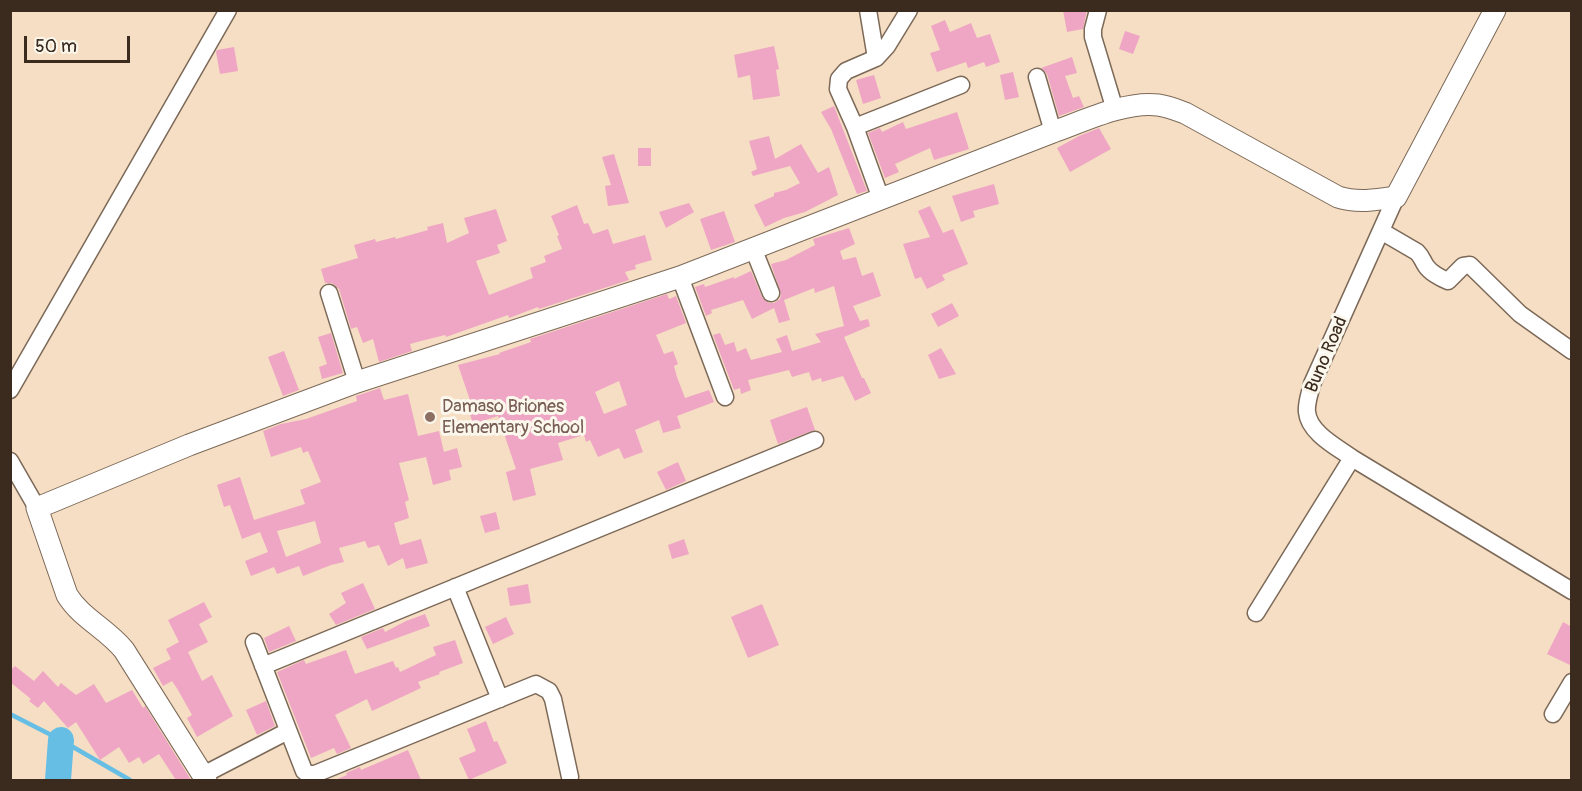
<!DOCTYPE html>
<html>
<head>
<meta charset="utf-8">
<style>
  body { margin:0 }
  #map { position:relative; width:1582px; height:791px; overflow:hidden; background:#f5dec3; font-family:Pangolin,sans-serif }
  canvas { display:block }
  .frame { position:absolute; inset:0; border:12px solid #3b2a1e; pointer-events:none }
  .scale { position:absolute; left:24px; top:36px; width:106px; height:27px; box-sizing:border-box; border:3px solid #3b2a1e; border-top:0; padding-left:8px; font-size:18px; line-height:21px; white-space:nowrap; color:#3b2a1e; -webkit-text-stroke:4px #fbf7ec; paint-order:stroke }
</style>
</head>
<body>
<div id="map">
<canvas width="1582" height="791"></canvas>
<div class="frame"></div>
<div class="scale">50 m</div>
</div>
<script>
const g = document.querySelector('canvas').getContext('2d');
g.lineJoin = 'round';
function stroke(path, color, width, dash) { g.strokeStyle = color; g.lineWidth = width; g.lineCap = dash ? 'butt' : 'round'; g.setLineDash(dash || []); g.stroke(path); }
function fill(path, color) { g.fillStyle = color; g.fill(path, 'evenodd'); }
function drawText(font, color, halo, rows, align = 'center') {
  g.font = font + ' Pangolin,sans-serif'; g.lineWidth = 6; g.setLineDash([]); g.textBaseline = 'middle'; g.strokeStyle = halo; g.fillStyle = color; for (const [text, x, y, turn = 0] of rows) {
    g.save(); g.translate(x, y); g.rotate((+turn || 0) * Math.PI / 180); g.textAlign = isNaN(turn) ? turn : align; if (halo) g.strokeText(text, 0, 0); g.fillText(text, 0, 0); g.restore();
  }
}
stroke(new Path2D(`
  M 10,714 L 61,740 L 130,780`), '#67bee4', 4.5);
stroke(new Path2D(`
  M 58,780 L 61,740`), '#67bee4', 26);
fill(new Path2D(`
  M 1063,10 L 1087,10 L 1083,29 L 1067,32 Z
  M 945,20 L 950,32 L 971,23 L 977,38 L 990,34 L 1000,62 L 986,67 L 984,62 L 968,68 L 966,62 L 937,72 L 930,53 L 940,50 L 931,26 Z
  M 1125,31 L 1140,36 L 1133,54 L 1119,49 Z
  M 774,46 L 779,69 L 776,70 L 780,96 L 753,100 L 750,75 L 738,78 L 734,55 Z
  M 234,47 L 238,71 L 220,74 L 216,52 L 217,50 Z
  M 1072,57 L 1077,73 L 1065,76 L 1073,98 L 1079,96 L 1084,107 L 1059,116 L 1047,74 L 1041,68 Z
  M 1013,72 L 1019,97 L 1005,100 L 1000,75 Z
  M 874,75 L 881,98 L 863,104 L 856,80 Z
  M 834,106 L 867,191 L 857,194 L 831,129 L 821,112 Z
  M 957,112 L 969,149 L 934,160 L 930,148 L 895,164 L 899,172 L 885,178 L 868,133 L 880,128 L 882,132 L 903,122 L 906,129 Z
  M 1099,128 L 1111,149 L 1070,172 L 1057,148 L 1079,136 Z
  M 769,136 L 775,159 L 801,144 L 818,173 L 829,167 L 838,195 L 805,212 L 784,218 L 765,227 L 754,205 L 774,196 L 774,193 L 786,190 L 800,183 L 790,166 L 753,176 L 751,172 L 757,169 L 749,141 Z
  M 638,148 L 651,148 L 651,166 L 638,166 Z
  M 614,154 L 629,203 L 608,206 L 605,186 L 611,185 L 602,157 Z
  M 994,184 L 999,204 L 973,211 L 975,217 L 961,222 L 952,196 Z
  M 689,203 L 694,212 L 666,228 L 659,212 Z
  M 577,205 L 584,224 L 588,223 L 593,234 L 608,229 L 613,244 L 645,235 L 652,260 L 635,265 L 636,269 L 625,272 L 629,280 L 539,309 L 538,307 L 509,318 L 508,315 L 446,337 L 445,335 L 421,341 L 410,344 L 412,351 L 379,362 L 373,339 L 363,343 L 357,327 L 351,329 L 339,289 L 332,283 L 325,283 L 321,269 L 358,258 L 354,245 L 375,239 L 376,242 L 395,237 L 396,239 L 428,230 L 427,227 L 443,223 L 447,243 L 469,233 L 464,218 L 496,209 L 507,241 L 497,245 L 500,253 L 476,261 L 489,295 L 533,278 L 530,268 L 546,262 L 544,256 L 562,249 L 557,236 L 559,235 L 551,216 Z
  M 930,206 L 943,233 L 953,229 L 968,264 L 942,275 L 945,280 L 927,289 L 921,277 L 915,279 L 903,244 L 930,237 L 918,211 Z
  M 724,211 L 735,242 L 711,250 L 700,219 Z
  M 849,228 L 855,244 L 840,251 L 843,260 L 856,257 L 862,276 L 873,272 L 881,296 L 853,306 L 860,321 L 868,319 L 870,326 L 844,337 L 862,378 L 864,378 L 871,393 L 855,401 L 843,376 L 822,382 L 821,378 L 812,381 L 809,372 L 792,377 L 789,370 L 748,380 L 751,390 L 741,394 L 740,388 L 734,390 L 713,335 L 720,333 L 725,345 L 734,342 L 737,352 L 746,348 L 751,360 L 782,352 L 776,339 L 787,335 L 792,351 L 821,342 L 815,334 L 844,326 L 834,286 L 815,293 L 814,288 L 784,300 L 790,320 L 779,323 L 774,308 L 752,319 L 743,300 L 711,310 L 712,313 L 706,316 L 695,287 L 704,284 L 705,287 L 734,277 L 734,279 L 751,271 L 762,297 L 769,303 L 774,303 L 780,299 L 781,294 L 771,264 L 786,260 L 815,245 L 813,239 Z
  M 667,294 L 669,299 L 676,296 L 686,323 L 656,335 L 664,354 L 673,351 L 678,364 L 674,366 L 677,377 L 685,398 L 709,390 L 714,402 L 677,416 L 681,428 L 663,433 L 659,420 L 635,430 L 643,452 L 624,459 L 619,448 L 598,457 L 590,440 L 586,442 L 584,435 L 558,443 L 563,460 L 530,469 L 536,495 L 513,501 L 506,472 L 516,469 L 498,416 L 473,424 L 466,401 L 470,400 L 458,365 L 500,354 L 499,353 L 531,342 L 530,339 ZM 619,381 L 627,405 L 604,414 L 595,392 Z
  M 952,303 L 959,316 L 938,327 L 931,314 Z
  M 331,333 L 343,373 L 322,379 L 319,367 L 327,364 L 318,337 Z
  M 941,348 L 956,374 L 939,379 L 928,355 Z
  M 284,351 L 299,390 L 283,396 L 268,357 Z
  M 380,388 L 384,400 L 408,394 L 418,436 L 439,431 L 444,452 L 457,448 L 462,467 L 449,470 L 451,480 L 433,485 L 426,457 L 399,463 L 409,500 L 405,502 L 409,518 L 394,523 L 400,545 L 421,539 L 428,563 L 406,569 L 403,558 L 388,566 L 379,545 L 368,548 L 365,541 L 339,548 L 344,562 L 331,565 L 303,576 L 299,566 L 277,574 L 274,567 L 251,576 L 245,561 L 268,552 L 260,532 L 242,539 L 230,505 L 224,507 L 217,485 L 240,477 L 254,520 L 305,504 L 300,490 L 321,482 L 308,451 L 303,453 L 301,447 L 271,457 L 263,431 L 281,424 L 306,419 L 357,401 L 356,396 ZM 315,521 L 321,543 L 286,557 L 277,531 Z
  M 807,407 L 815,430 L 778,444 L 770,420 Z
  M 678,462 L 686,481 L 666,490 L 657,472 Z
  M 496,512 L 500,529 L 485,533 L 480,516 Z
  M 684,539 L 689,554 L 672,559 L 668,545 Z
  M 363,583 L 375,609 L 336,625 L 329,614 L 346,603 L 341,593 Z
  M 528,584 L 531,603 L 510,606 L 507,588 Z
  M 204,602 L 212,617 L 199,624 L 208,642 L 188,652 L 202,681 L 212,675 L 233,716 L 197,737 L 187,718 L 192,715 L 178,690 L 172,681 L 163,686 L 153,668 L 171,659 L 166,649 L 179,642 L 168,620 Z
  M 762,604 L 779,645 L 748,658 L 731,617 Z
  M 425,614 L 430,626 L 367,649 L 361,637 L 383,628 L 385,632 L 406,621 Z
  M 506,617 L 514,634 L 493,644 L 485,627 Z
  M 1563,622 L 1572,627 L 1572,666 L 1547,654 Z
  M 289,626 L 296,641 L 269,652 L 264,638 Z
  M 455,640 L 463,663 L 439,672 L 440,674 L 418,682 L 421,688 L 372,711 L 367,699 L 335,715 L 351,748 L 337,754 L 334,748 L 311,758 L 277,672 L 304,660 L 306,664 L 346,650 L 355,674 L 393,661 L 396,668 L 398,667 L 400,672 L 436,655 L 433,647 Z
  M 15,666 L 34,681 L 43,671 L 58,687 L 61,683 L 76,695 L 94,684 L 106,703 L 132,690 L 143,708 L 145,706 L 191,780 L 176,780 L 159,754 L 143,764 L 139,757 L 129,763 L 119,747 L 100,760 L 76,722 L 68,728 L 44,701 L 38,708 L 29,701 L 31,699 L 10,682 L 10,671 Z
  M 266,701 L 275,726 L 257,735 L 246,710 Z
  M 486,721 L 494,742 L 497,741 L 507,763 L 469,780 L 459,758 L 476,751 L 467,729 Z
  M 408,750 L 421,780 L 335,780 L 347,775 L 346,773 L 360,767 L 361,770 Z`), '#efa6c4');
const minor = new Path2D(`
  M 868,10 L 876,58
  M 1098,10 L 1093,29 L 1093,37 L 1115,110
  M 1037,77 L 1053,132
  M 855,127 L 961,85
  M 1396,197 L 1312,384 C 1310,393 1306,403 1307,412 C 1309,433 1337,447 1352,458 L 1572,591
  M 881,199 L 855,127 L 838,89 L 839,79 L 846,71 L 876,58 L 887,46 L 909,10
  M 1381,231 L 1417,252 C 1422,257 1422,260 1426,266 C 1430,272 1440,278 1448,281 L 1463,266 L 1470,265 L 1520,314 L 1572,351
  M 753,248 L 771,293
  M 680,277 L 725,397
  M 329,293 L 357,382
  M 10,390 L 228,10
  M 10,461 L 37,508
  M 455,587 L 500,699
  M 1256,613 L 1352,458
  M 254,642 L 304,771 L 308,774 L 315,774 L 536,684 L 549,691 L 553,699 L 570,777
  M 263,666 L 815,440
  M 1553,714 L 1572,682
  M 203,775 L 288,731`);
const tertiary = new Path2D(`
  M 206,780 L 124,650 C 107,629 81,618 67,595 L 37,508 L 189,445 L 357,382 L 680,277 L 1053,132 C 1084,121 1125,101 1158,105 C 1167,106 1177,110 1185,113 L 1338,197 C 1357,203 1376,200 1396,197 L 1495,10`);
stroke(minor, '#7c6958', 19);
stroke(tertiary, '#7c6958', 23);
stroke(minor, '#fff', 16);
stroke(tertiary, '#fff', 21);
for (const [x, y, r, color] of [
  [430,417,6,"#8d6e63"]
]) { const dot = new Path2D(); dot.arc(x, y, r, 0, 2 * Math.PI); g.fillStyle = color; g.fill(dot); stroke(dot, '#fbf7ec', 2); }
drawText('18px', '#3b2a1e', '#fbf7ec', [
  ["Buno Road",1327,355,-67]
]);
drawText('18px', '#785e54', '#fbf7ec', [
  ["Damaso Briones",442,407],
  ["Elementary School",442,428]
], 'left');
</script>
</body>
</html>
